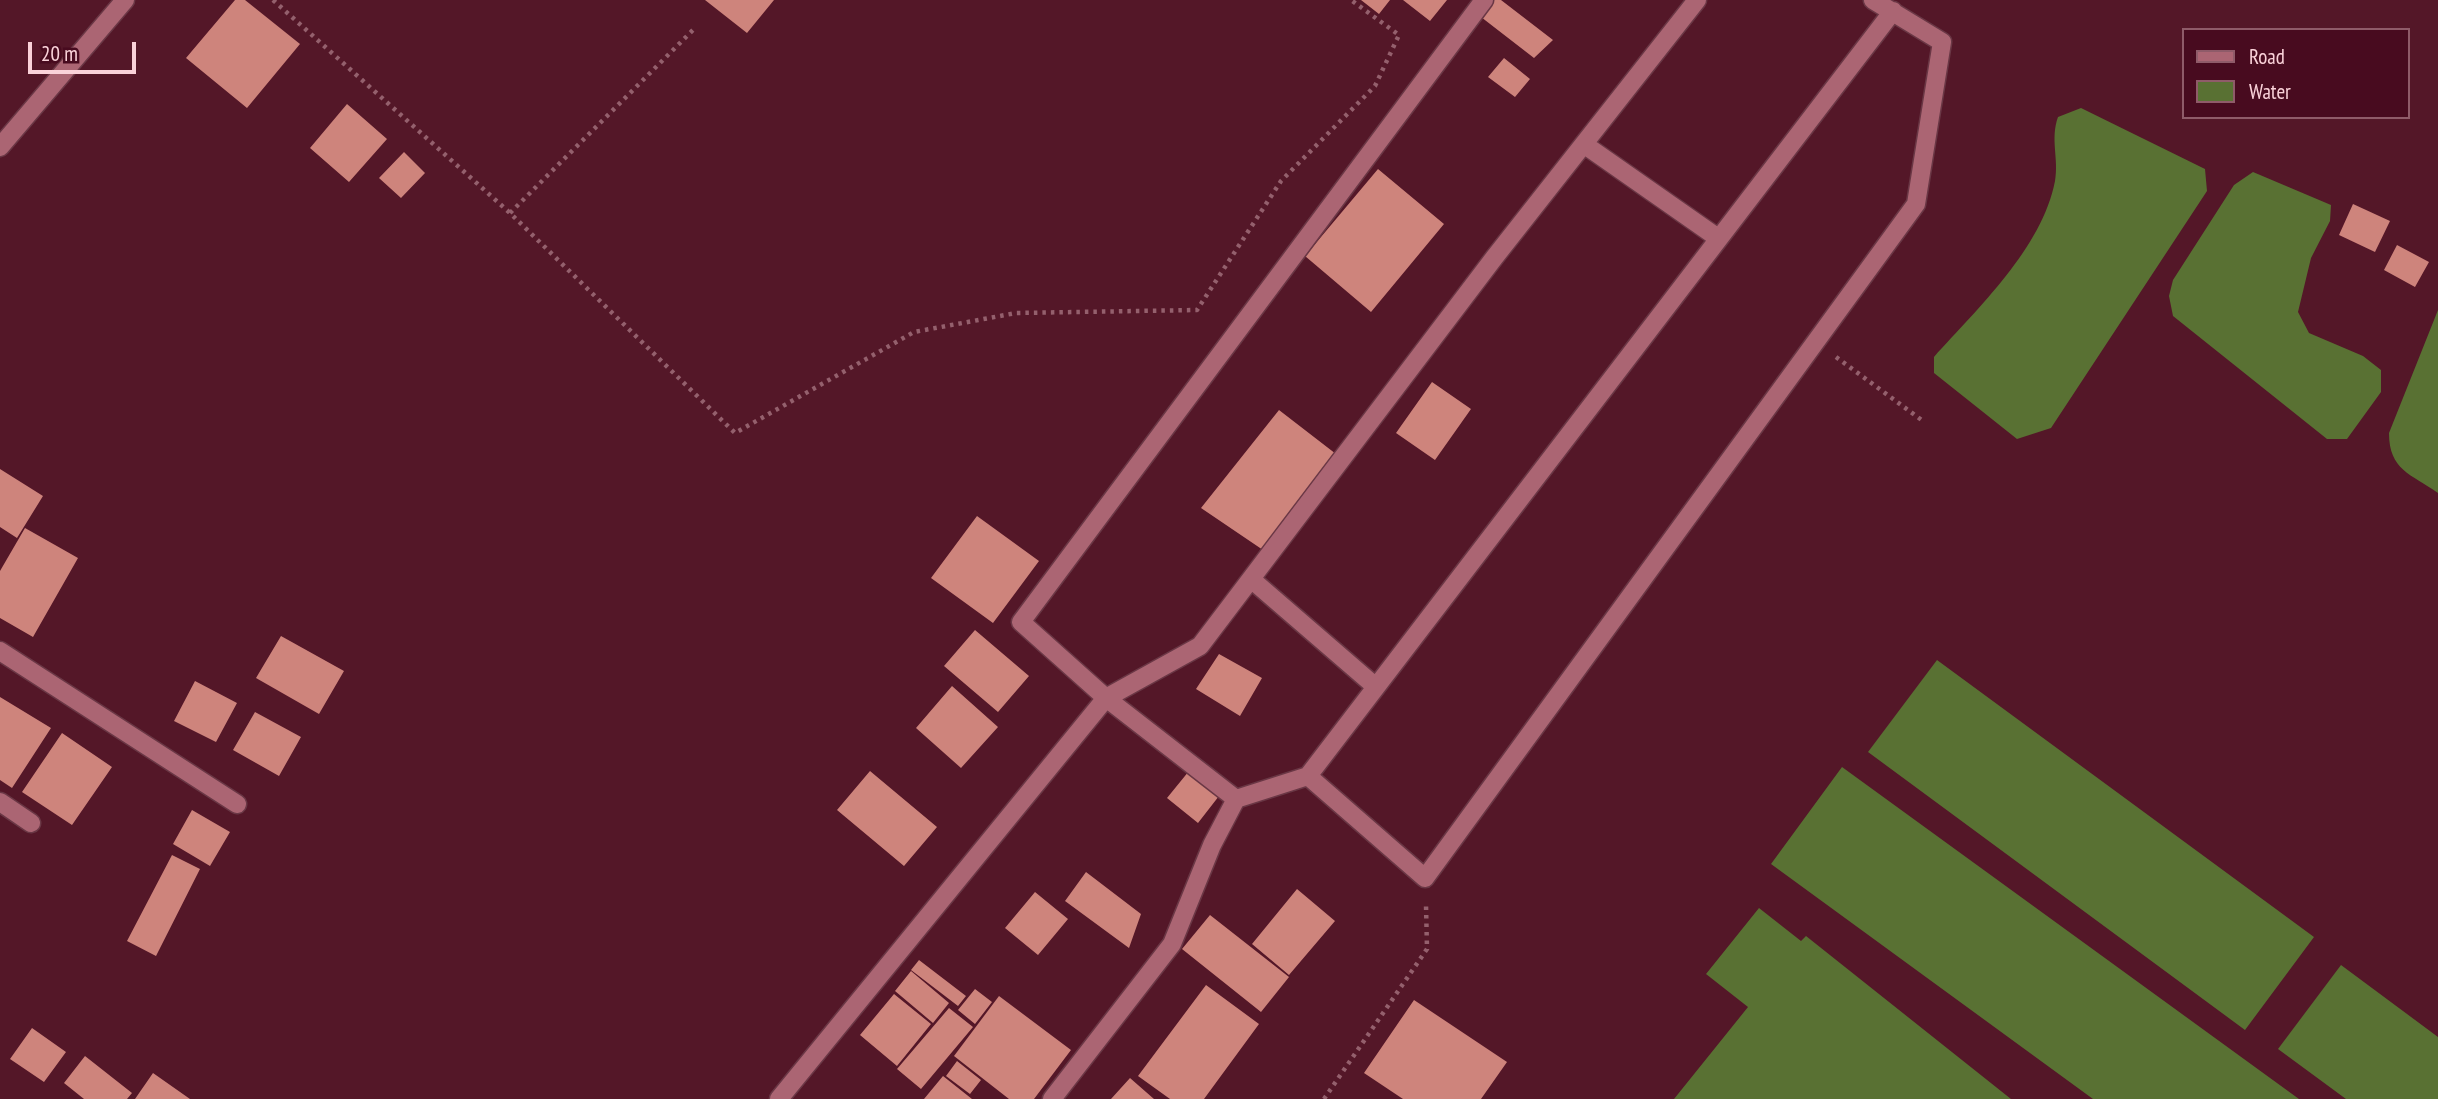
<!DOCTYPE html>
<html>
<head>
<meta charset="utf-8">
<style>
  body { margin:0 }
  #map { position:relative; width:2438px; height:1099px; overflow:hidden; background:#541728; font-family:"PT Sans Narrow",sans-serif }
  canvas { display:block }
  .legend { position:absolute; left:2182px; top:28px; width:228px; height:91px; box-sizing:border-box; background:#480b1f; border:2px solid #8f5b69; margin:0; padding:9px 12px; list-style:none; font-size:21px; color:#fad2d9 }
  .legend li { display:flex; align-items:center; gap:14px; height:35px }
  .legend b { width:35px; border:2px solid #8f5b69 }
  .scale { position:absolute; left:28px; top:42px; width:108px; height:32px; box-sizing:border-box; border:4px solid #fad2d9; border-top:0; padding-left:9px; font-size:21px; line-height:24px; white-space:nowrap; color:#fad2d9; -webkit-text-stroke:5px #480b1f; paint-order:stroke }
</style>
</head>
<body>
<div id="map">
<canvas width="2438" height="1099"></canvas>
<ul class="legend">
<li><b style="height:9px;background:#ab6573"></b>Road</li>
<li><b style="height:19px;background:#597133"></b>Water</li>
</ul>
<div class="scale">20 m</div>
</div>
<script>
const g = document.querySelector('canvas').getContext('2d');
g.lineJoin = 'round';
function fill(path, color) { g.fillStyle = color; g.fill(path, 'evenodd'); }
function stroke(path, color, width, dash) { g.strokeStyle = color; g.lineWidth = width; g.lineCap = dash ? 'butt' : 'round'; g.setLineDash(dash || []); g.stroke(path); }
fill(new Path2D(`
  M 2081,108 L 2205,169 L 2207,191 L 2051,428 L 2017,439 L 1934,373 L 1934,357 C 1978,308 2042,248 2055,181 C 2059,159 2050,139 2058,117 Z
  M 2253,172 L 2331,205 L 2330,221 L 2311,258 L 2298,312 L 2309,333 L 2363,356 L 2381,370 L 2381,392 L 2347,439 L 2327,439 L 2173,316 L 2169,296 L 2173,280 L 2234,185 Z
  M 2438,310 L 2438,493 C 2411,474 2389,470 2389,433 Z
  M 1937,660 L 2314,937 L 2245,1030 L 1868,752 Z
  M 1842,767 L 2299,1099 L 2093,1099 L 1771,864 Z
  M 1759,908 L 1801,941 L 1806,936 L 2011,1099 L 1674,1099 L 1748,1007 L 1706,974 Z
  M 2341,965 L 2438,1037 L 2438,1099 L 2346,1099 L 2278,1049 Z`), '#597133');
fill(new Path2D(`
  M 235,0 L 245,0 L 300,44 L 247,108 L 186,58 Z
  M 705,0 L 774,0 L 747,33 Z
  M 1361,0 L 1390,0 L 1379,14 Z
  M 1403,0 L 1447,0 L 1430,21 Z
  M 1492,0 L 1501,0 L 1553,40 L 1534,58 L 1481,17 Z
  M 1504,58 L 1530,79 L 1515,97 L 1488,77 Z
  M 347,104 L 387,139 L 349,182 L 310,148 Z
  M 404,152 L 425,173 L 401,198 L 379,178 Z
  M 1378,169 L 1444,224 L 1371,312 L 1305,256 Z
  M 2353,204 L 2390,221 L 2375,252 L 2339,235 Z
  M 2397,245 L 2429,262 L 2415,287 L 2384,270 Z
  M 1432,382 L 1471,409 L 1435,460 L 1396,433 Z
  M 1279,410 L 1336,454 L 1263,550 L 1201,508 Z
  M 0,469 L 43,496 L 17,538 L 0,527 Z
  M 977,516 L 1039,561 L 993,623 L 931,578 Z
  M 25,528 L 78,558 L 33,637 L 0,618 L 0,571 Z
  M 975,630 L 1029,676 L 998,712 L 944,666 Z
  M 281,636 L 344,671 L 319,714 L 256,678 Z
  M 1219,654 L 1262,678 L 1240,716 L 1196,689 Z
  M 195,681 L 237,703 L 216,742 L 174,721 Z
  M 952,686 L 998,727 L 961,768 L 916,728 Z
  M 0,697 L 51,728 L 12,788 L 0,780 Z
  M 255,712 L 301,737 L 279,776 L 233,750 Z
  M 62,733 L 112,767 L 72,825 L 22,792 Z
  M 870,771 L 937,827 L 904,866 L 837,810 Z
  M 1189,771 L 1219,796 L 1198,823 L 1167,798 Z
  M 192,810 L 230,832 L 210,866 L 173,844 Z
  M 172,855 L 200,869 L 156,956 L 127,941 Z
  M 1086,872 L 1141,914 L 1129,948 L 1065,901 Z
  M 1297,889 L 1335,921 L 1289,975 L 1252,944 Z
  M 1035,892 L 1068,919 L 1038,955 L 1005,928 Z
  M 1210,915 L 1289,977 L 1261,1012 L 1182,949 Z
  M 919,960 L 966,996 L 958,1006 L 911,970 Z
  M 911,971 L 949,1003 L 933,1023 L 895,991 Z
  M 1206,985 L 1259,1024 L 1204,1099 L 1170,1099 L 1138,1076 Z
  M 975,989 L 992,1002 L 975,1024 L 958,1010 Z
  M 894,994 L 931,1024 L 897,1066 L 860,1035 Z
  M 999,996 L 1071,1050 L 1034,1099 L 1009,1099 L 954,1056 Z
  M 1414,1000 L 1507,1062 L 1481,1099 L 1403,1099 L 1364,1073 Z
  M 949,1008 L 973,1027 L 921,1089 L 897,1069 Z
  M 32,1028 L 66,1052 L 44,1082 L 10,1059 Z
  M 85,1056 L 132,1093 L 127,1099 L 84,1099 L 64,1083 Z
  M 957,1061 L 981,1080 L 970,1094 L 946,1076 Z
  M 153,1073 L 190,1099 L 135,1099 Z
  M 943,1076 L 972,1099 L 924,1099 Z
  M 1130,1078 L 1154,1099 L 1111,1099 Z`), '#ce847c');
const minor = new Path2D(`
  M 1484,0 L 1021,622 L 1106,698 L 1236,799 L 1308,776 L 1893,11
  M 1585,145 L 1718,238
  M 0,147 L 125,0
  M 1251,579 L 1376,687
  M 0,651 L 237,804
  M 1308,776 L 1425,878 L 1916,204 L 1942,42 L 1873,0
  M 0,802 L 31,823
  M 779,1099 L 1106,698 L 1200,646 L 1494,258 L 1697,0
  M 1052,1099 L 1172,944 L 1212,845 L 1236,799`);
stroke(minor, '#6a3745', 21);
stroke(new Path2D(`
  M 273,0 L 510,213 L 735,433 L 914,332 L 1016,313 L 1197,310 L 1281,181 L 1375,86 L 1399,35 L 1351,0
  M 510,213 L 695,28
  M 1836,357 L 1923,421
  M 1324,1099 L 1427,949 L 1426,905`), '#94606d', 4.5, [3.5, 5]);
stroke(minor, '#ab6573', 18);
</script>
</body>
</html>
